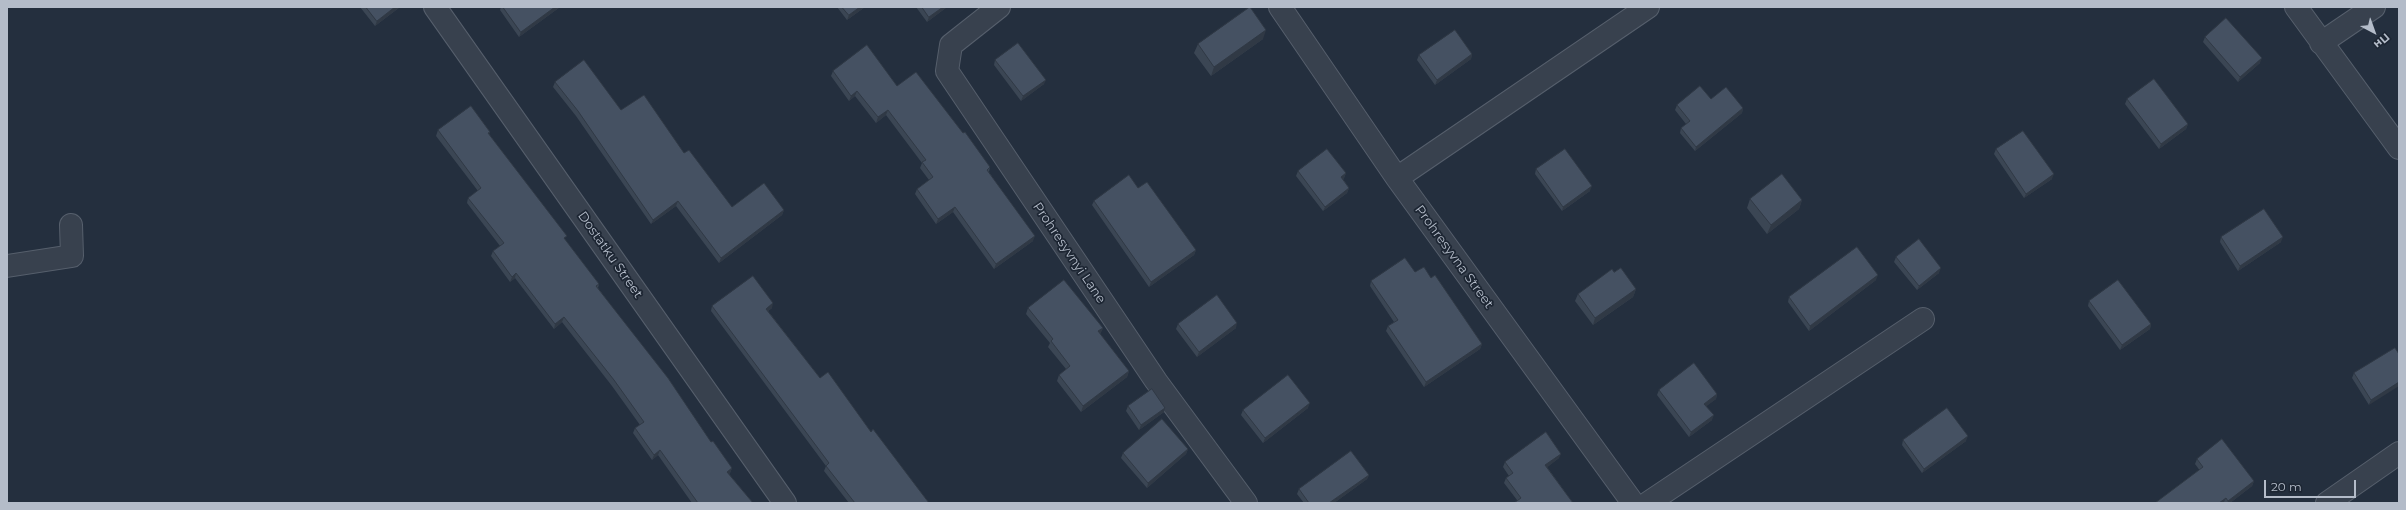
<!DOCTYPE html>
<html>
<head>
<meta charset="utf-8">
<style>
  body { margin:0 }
  #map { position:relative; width:2406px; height:510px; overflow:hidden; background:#242f3e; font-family:Montserrat,sans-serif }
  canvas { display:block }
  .frame { position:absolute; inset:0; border:8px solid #b4bcc9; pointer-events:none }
  .north { position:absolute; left:2354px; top:12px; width:40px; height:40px; -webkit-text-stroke:3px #1d2633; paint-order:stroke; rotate:139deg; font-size:11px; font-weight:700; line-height:16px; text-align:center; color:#b4bcc9 }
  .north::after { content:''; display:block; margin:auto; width:14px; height:18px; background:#b4bcc9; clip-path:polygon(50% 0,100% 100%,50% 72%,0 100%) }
  .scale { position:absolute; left:2264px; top:480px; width:92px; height:18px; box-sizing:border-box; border:2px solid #b4bcc9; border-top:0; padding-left:5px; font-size:12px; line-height:14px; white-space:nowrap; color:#b4bcc9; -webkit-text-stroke:3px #1d2633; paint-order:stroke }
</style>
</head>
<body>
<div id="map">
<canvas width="2406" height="510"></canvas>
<div class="frame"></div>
<div class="north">Пн</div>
<div class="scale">20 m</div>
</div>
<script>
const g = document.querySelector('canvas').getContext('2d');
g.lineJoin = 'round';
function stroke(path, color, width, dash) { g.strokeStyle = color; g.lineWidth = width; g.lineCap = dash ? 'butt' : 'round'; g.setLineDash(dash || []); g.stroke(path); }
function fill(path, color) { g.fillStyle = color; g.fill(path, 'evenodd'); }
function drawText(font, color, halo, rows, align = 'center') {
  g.font = font + ' Montserrat,sans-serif'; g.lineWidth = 3.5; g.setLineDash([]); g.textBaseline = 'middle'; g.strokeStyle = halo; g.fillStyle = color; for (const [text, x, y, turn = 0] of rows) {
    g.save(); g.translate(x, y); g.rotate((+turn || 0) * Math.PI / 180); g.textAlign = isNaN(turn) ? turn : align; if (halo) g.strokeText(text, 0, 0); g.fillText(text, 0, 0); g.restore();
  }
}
const minor = new Path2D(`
  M 435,7 L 785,503
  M 999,7 L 951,45 L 947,71 L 1156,381 L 1246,503
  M 1280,7 L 1397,178 L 1633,503
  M 2296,7 L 2399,148
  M 2321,43 L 2374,7
  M 1397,178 L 1648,7
  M 7,266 L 72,256 L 71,225
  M 1648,503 L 1923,319
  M 2327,503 L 2399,453`);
stroke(minor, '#565f6c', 24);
stroke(minor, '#38414e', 22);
fill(new Path2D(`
  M 360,7 L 400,7 L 375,26 Z
  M 501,7 L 560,7 L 519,37 L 500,10 Z
  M 837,7 L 865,7 L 847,20 Z
  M 916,7 L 947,7 L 927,22 Z
  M 2205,37 L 2260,63 L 2238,82 L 2203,42 Z
  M 1263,39 L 1211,76 L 1194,53 L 1198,44 Z
  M 1472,54 L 1471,59 L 1435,85 L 1417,60 L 1419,55 Z
  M 995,60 L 1044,84 L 1021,101 L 994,65 Z
  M 833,71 L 897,86 L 963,133 L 990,167 L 989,172 L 1033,241 L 994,269 L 953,212 L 936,224 L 915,194 L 917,189 L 929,180 L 920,168 L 922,163 L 886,115 L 876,123 L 855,96 L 849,101 L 831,76 Z
  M 555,82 L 621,110 L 684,153 L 732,207 L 784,210 L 782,215 L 719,263 L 676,206 L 651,224 L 576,116 L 553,87 Z
  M 1711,99 L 1743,108 L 1742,113 L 1695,151 L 1680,133 L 1681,128 L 1686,124 L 1675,110 L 1677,105 Z
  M 2127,99 L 2188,124 L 2186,129 L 2159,149 L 2125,104 Z
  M 438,130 L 490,132 L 489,134 L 565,240 L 599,284 L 598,288 L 711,442 L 732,468 L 730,473 L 729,474 L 753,503 L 692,503 L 658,455 L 652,460 L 633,433 L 635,428 L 640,425 L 612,386 L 562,322 L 554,329 L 515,278 L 510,282 L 491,256 L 493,251 L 500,246 L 467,203 L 468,198 L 478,191 L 436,136 Z
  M 1996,149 L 2052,179 L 2024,198 L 1994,154 Z
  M 1536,169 L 1590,191 L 1562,211 L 1535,174 Z
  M 1298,171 L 1346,173 L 1344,178 L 1343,179 L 1349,188 L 1347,193 L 1323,211 L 1296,176 Z
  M 1138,188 L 1196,250 L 1194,255 L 1149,287 L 1092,205 L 1094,201 Z
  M 1750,199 L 1802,200 L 1799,209 L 1767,234 L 1747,208 Z
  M 2221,237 L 2281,242 L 2238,271 L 2220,242 Z
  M 1896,257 L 1939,273 L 1917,290 L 1894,262 Z
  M 1415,272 L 1431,278 L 1482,344 L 1480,349 L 1424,387 L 1386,331 L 1388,326 L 1394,322 L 1370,286 L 1371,281 Z
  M 1614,272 L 1636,289 L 1633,297 L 1593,325 L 1575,301 L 1578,294 Z
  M 1876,280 L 1809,331 L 1788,302 L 1789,297 Z
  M 2089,301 L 2151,324 L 2150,329 L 2120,350 L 2088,306 Z
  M 712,306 L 772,308 L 768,311 L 820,378 L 871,432 L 929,503 L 849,503 L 824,471 L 826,466 L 711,311 Z
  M 1028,308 L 1103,328 L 1100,334 L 1129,371 L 1127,377 L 1081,412 L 1057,381 L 1059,375 L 1066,369 L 1048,347 L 1050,343 L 1026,314 Z
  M 1178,324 L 1236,328 L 1197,357 L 1176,329 Z
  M 2395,348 L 2369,405 L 2352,378 L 2354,373 Z
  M 1659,390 L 1717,394 L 1716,399 L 1706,406 L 1712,420 L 1689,437 L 1657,395 Z
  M 1128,406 L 1165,408 L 1164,412 L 1139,430 L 1126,411 Z
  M 1308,408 L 1263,443 L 1241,415 L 1243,410 Z
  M 1903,440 L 1966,441 L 1922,473 L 1902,445 Z
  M 1188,449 L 1186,454 L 1147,488 L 1121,458 L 1123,453 Z
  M 1559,458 L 1547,467 L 1573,503 L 1517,500 L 1504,483 L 1506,478 L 1509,476 L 1503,467 L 1505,462 Z
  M 2197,459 L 2254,481 L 2252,486 L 2230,503 L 2224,503 L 2195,464 Z
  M 1369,475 L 1367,479 L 1334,503 L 1304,503 L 1297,494 L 1299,489 Z`), '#3b4654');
fill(new Path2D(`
  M 395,7 L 400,7 L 375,26 L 377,21 Z
  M 555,7 L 560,7 L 519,37 L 521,32 Z
  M 860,7 L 865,7 L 847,20 L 849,15 Z
  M 943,7 L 947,7 L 927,22 L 929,17 Z
  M 1266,30 L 1263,39 L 1211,76 L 1214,67 Z
  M 1472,54 L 1471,59 L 1435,85 L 1437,80 Z
  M 2262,58 L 2260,63 L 2238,82 L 2240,77 Z
  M 1046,80 L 1044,84 L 1021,101 L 1023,96 Z
  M 857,91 L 855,96 L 849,101 L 851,96 Z
  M 1743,108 L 1742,113 L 1695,151 L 1696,147 Z
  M 888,110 L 886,115 L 876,123 L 878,117 Z
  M 2188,124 L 2186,129 L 2159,149 L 2161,144 Z
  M 1346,173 L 1344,178 L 1339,182 L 1341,177 Z
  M 2054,174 L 2052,179 L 2024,198 L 2026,194 Z
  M 1592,186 L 1590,191 L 1562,211 L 1563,207 Z
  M 1349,188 L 1347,193 L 1323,211 L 1325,207 Z
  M 1802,200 L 1799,209 L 1767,234 L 1771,225 Z
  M 678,201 L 676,206 L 651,224 L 653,220 Z
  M 955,207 L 953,212 L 936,224 L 938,219 Z
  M 784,210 L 782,215 L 719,263 L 721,258 Z
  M 1035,236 L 1033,241 L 994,269 L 996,264 Z
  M 2283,237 L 2281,242 L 2238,271 L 2240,266 Z
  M 1196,250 L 1194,255 L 1149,287 L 1151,282 Z
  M 1941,268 L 1939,273 L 1917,290 L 1919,286 Z
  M 516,273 L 515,278 L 510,282 L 512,277 Z
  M 1878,275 L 1876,280 L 1809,331 L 1810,326 Z
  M 1636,289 L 1633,297 L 1593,325 L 1595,318 Z
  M 773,303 L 772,308 L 764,314 L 766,309 Z
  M 564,317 L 562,322 L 554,329 L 555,324 Z
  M 1237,323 L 1236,328 L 1197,357 L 1199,352 Z
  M 2151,324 L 2150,329 L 2120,350 L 2122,345 Z
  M 1103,328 L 1100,334 L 1098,331 Z
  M 1482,344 L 1480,349 L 1424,387 L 1426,382 Z
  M 1129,371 L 1127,377 L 1081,412 L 1083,406 Z
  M 2399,382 L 2399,386 L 2369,405 L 2371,400 Z
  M 1717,394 L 1716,399 L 1703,409 L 1704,404 Z
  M 1310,403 L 1308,408 L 1263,443 L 1265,438 Z
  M 1165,408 L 1164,412 L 1139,430 L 1141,425 Z
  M 1714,415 L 1712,420 L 1689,437 L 1691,432 Z
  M 1968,436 L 1966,441 L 1922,473 L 1924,469 Z
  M 1188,449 L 1186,454 L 1147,488 L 1148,483 Z
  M 660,450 L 658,455 L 652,460 L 654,455 Z
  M 1561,454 L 1559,458 L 1544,470 L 1545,465 Z
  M 732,468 L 730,473 L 726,477 L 727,472 Z
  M 1369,475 L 1367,479 L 1334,503 L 1329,503 Z
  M 2254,481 L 2252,486 L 2230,503 L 2227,503 L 2228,501 Z
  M 2226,498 L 2224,502 L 2223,503 L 2219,503 Z`), '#303945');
const building = new Path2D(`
  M 366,7 L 395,7 L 377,21 Z
  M 503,7 L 555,7 L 521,32 Z
  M 842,7 L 860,7 L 849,15 Z
  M 922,7 L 943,7 L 929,17 Z
  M 1250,7 L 1266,30 L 1214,67 L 1198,44 Z
  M 2226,18 L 2262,58 L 2240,77 L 2205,37 Z
  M 1455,30 L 1472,54 L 1437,80 L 1419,55 Z
  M 1018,43 L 1046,80 L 1023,96 L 995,60 Z
  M 867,45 L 897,86 L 916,72 L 963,133 L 965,132 L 990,167 L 987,170 L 1035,236 L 996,264 L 955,207 L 938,219 L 917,189 L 933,177 L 922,162 L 926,160 L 888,110 L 878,117 L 857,91 L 851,96 L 833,71 Z
  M 584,60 L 621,110 L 644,95 L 684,153 L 689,150 L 732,207 L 764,183 L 784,210 L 721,258 L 678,201 L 653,220 L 578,111 L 555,82 Z
  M 2154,79 L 2188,124 L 2161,144 L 2127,99 Z
  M 1700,86 L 1711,99 L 1726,87 L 1743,108 L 1696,147 L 1681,128 L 1690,121 L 1677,105 Z
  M 471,106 L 490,132 L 488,133 L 567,236 L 564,238 L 599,284 L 596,286 L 668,378 L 711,442 L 713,441 L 732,468 L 727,472 L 753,503 L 698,503 L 660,450 L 654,455 L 635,428 L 644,422 L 614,380 L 564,317 L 555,324 L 516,273 L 512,277 L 493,251 L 504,243 L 468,198 L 481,188 L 438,130 Z
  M 2023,131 L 2054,174 L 2026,194 L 1996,149 Z
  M 1327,149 L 1346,173 L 1341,177 L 1349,188 L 1325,207 L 1298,171 Z
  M 1565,149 L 1592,186 L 1563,207 L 1536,169 Z
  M 1782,174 L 1802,200 L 1771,225 L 1750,199 Z
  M 1129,175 L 1138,188 L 1147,182 L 1196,250 L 1151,282 L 1094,201 Z
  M 2264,209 L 2283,237 L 2240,266 L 2221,237 Z
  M 1919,239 L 1941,268 L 1919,286 L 1896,257 Z
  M 1857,247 L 1878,275 L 1810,326 L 1789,297 Z
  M 1405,258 L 1415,272 L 1424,267 L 1431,278 L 1435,275 L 1482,344 L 1426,382 L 1388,326 L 1398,320 L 1371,281 Z
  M 1621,268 L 1636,289 L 1595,318 L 1578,294 L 1612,269 L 1614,272 Z
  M 753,276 L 773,303 L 766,309 L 820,378 L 828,372 L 871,432 L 873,429 L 929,503 L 855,503 L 826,466 L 829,463 L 712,306 Z
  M 1064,280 L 1103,328 L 1098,331 L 1129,371 L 1083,406 L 1059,375 L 1070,366 L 1051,341 L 1053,339 L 1028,308 Z
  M 2118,280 L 2151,324 L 2122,345 L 2089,301 Z
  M 1217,295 L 1237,323 L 1199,352 L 1178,324 Z
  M 2395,348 L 2399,354 L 2399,382 L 2371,400 L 2354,373 Z
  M 1694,363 L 1717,394 L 1704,404 L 1714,415 L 1691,432 L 1659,390 Z
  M 1288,375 L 1310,403 L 1265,438 L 1243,410 Z
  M 1152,389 L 1165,408 L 1141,425 L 1128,406 Z
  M 1947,408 L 1968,436 L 1924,469 L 1903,440 Z
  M 1162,419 L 1188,449 L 1148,483 L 1123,453 Z
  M 1546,432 L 1561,454 L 1545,465 L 1573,503 L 1514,503 L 1521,498 L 1506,478 L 1513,473 L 1505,462 Z
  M 2222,439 L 2254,481 L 2228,501 L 2226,498 L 2219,503 L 2155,503 L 2203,467 L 2197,459 Z
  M 1351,451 L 1369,475 L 1329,503 L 1309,503 L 1299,489 Z`);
fill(building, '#455162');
stroke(building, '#303945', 1);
drawText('13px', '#b4bcc9', '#1d2633', [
  ["Prohresyvnyi Lane",1069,253,56],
  ["Dostatku Street",610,255,55],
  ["Prohresyvna Street",1454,257,54]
]);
</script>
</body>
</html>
